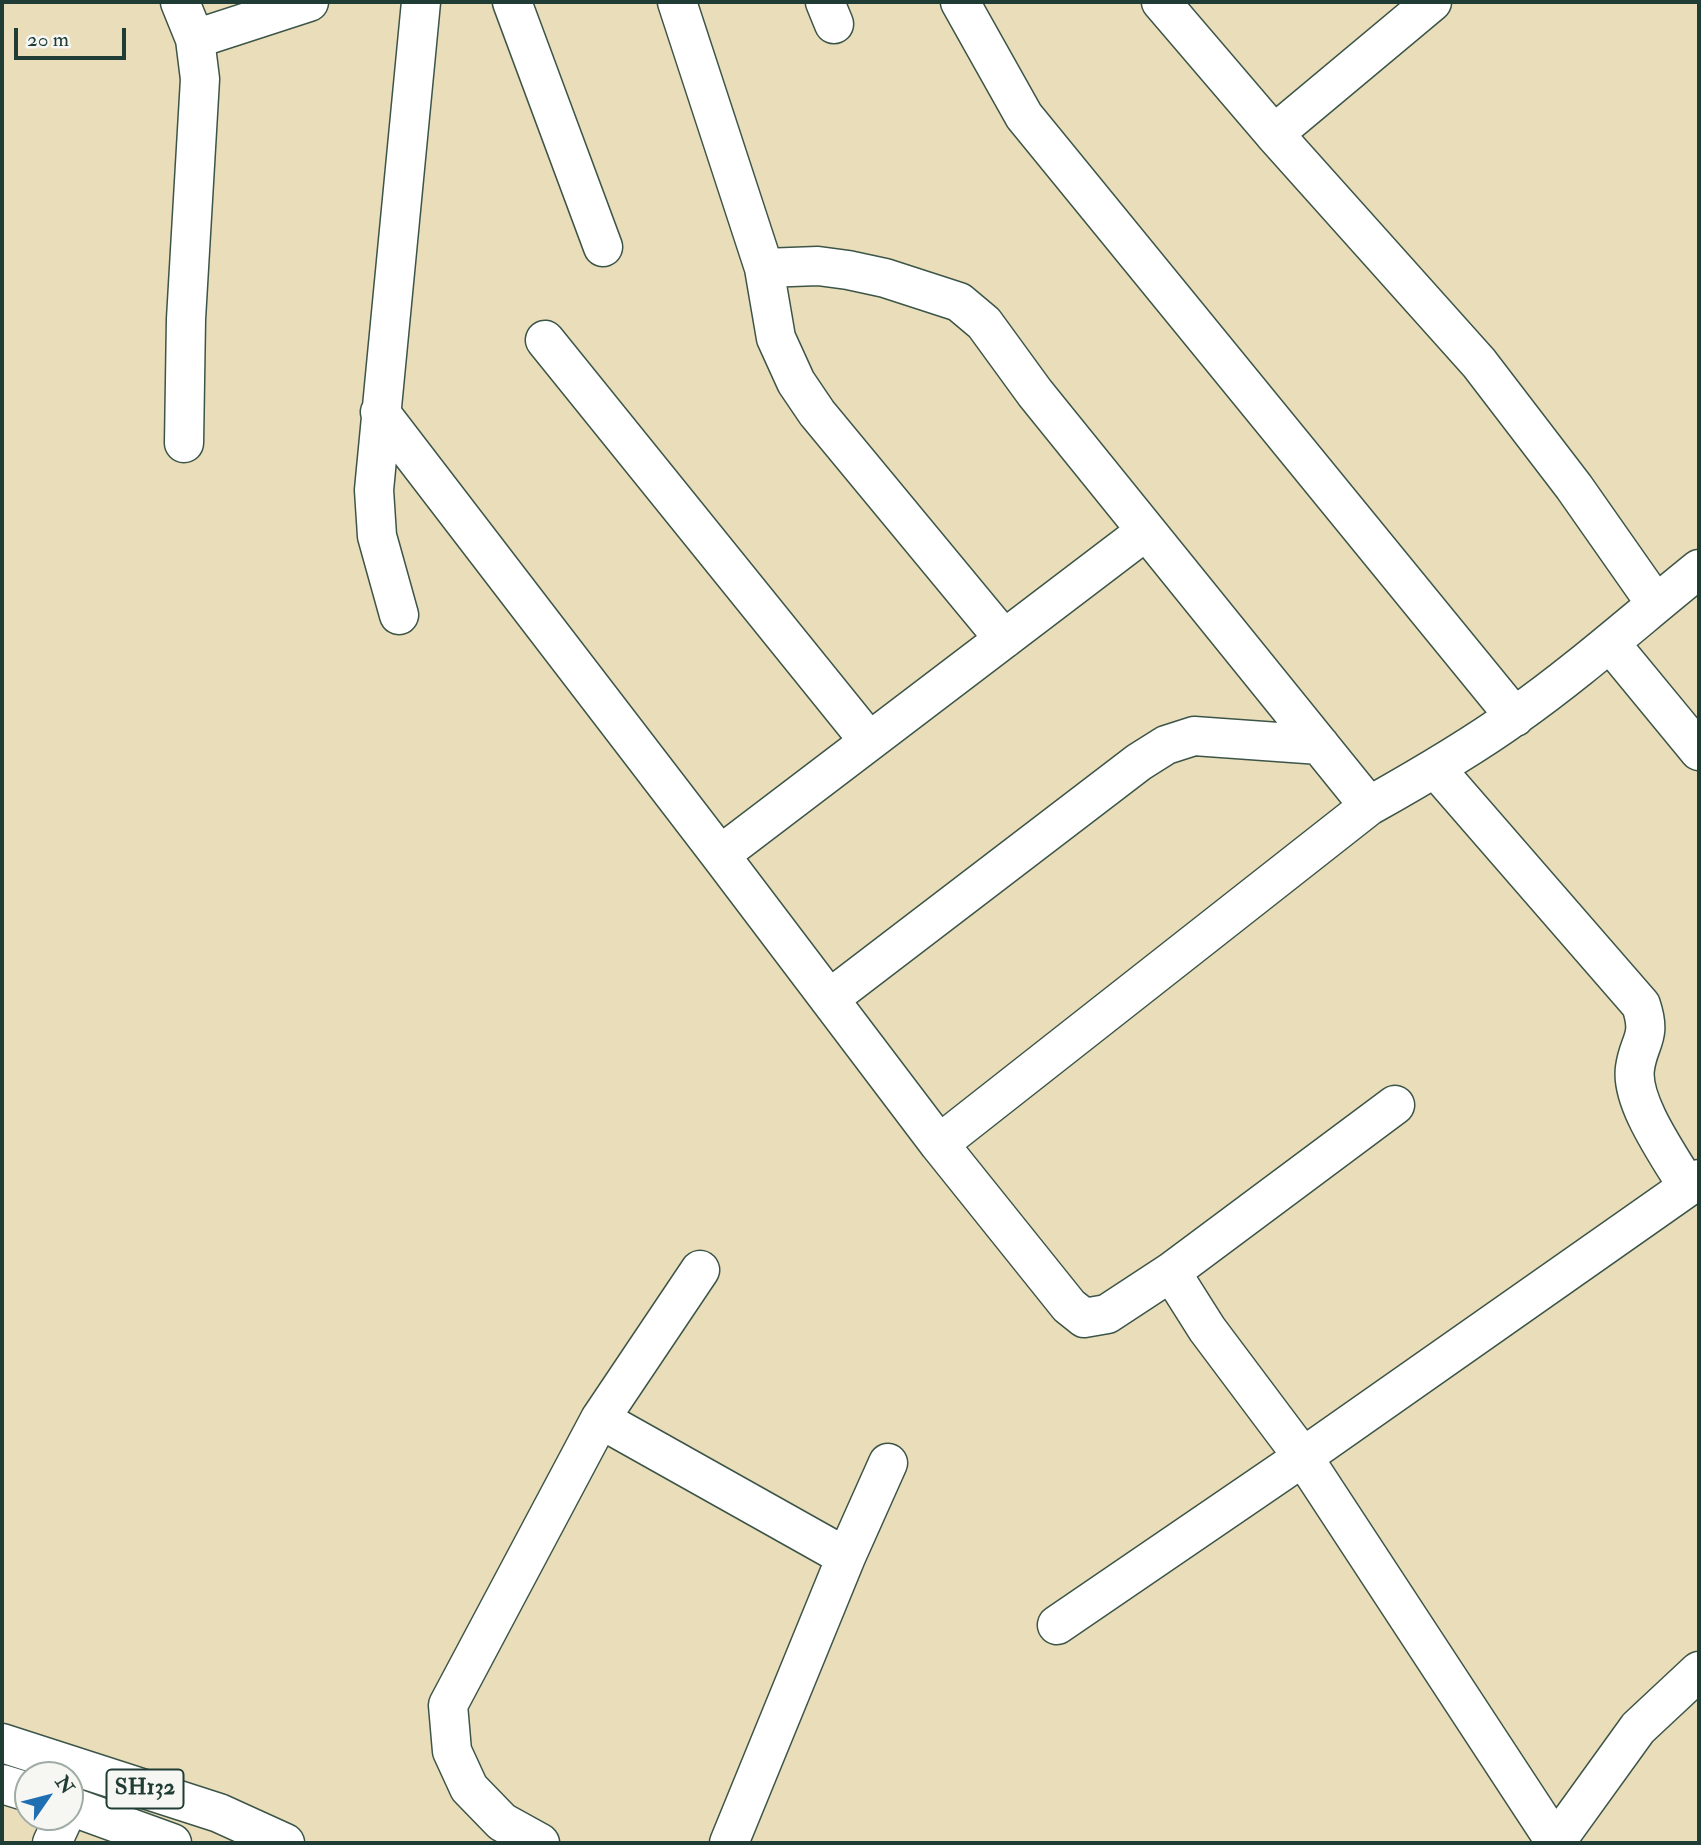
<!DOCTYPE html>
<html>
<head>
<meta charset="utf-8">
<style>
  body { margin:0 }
  #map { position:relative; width:1701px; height:1845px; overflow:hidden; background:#e9deb9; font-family:"IM FELL Double Pica",serif }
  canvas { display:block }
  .frame { position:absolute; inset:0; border:4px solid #1f3d34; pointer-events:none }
  .north { position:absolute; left:14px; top:1761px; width:70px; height:70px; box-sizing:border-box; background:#f6f6f2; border:2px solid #a0aca6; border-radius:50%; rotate:55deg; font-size:19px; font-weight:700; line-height:28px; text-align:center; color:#1f3d34 }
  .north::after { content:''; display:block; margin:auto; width:24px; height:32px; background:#1f6fb2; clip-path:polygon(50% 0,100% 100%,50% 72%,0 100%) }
  .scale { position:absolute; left:14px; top:28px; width:112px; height:32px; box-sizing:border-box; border:4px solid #1f3d34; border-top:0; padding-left:9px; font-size:21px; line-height:24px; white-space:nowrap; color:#1f3d34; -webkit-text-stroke:5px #f6f6f2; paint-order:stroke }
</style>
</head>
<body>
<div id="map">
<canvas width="1701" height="1845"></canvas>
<div class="frame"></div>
<div class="north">N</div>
<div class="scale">20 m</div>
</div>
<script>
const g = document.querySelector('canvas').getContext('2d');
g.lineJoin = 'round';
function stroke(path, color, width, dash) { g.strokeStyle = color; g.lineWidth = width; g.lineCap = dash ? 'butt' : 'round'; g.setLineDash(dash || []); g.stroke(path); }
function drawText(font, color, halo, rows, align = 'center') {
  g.font = font + ' "IM FELL Double Pica",serif'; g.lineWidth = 7; g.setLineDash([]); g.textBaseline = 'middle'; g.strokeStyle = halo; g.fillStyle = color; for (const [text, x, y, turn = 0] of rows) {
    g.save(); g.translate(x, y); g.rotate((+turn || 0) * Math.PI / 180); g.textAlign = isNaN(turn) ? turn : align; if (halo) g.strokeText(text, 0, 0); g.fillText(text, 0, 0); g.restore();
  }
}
const minor = new Path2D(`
  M 180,2 L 195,39 L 200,79 L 186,319 L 184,443
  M 512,2 L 603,247
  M 677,2 L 764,268 L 776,338 L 796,382 L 817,413 L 1004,639
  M 825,2 L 834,24
  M 960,2 L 1024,116 L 1515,717
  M 1161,2 L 1274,134 L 1432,2
  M 195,39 L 309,2
  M 1274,134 L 1479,363 L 1574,487 L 1656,604
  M 764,268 L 818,266 L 848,270 L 885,278 L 959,302 L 984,323 L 1035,393 L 1369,806
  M 545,340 L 869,741
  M 380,412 L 720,855 L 939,1144 L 1069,1306 L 1084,1318 L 1107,1314 L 1171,1272 L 1207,1329 L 1303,1457 L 1556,1843
  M 399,615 L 377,536 L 374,490 L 421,2
  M 1610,643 L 1699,751
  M 1435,768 L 1641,1005 C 1652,1038 1639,1040 1635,1068 C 1630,1102 1670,1157 1687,1186
  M 720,855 L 1146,531
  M 829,999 L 1139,762 L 1166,745 L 1194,736 L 1320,745
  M 939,1144 L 1369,806 C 1419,778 1469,749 1515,716 C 1579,671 1638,618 1699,569
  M 1171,1272 L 1395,1105
  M 600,1419 L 846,1557
  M 1057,1625 L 1303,1457 L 1699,1179
  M 52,1843 L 64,1817
  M 540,1843 L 502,1822 L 469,1788 L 452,1751 L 448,1705 L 600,1419 L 700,1270
  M 729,1843 L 846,1557 L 888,1463
  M 1555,1843 L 1638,1728 L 1699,1671`);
const major = new Path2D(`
  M 2,1743 L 219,1813 L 285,1843
  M 2,1784 L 28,1792
  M 70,1806 L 172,1843`);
stroke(minor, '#3d5548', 41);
stroke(major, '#3d5548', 41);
stroke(minor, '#fff', 38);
stroke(major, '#fff', 38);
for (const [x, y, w] of [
  [145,1789,77]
]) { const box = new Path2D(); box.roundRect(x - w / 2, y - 19.5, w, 39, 5); g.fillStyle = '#f6f6f2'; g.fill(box); stroke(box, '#1f3d34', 2); }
drawText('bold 23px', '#1f3d34', null, [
  ["SH132",145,1789]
]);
</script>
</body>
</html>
